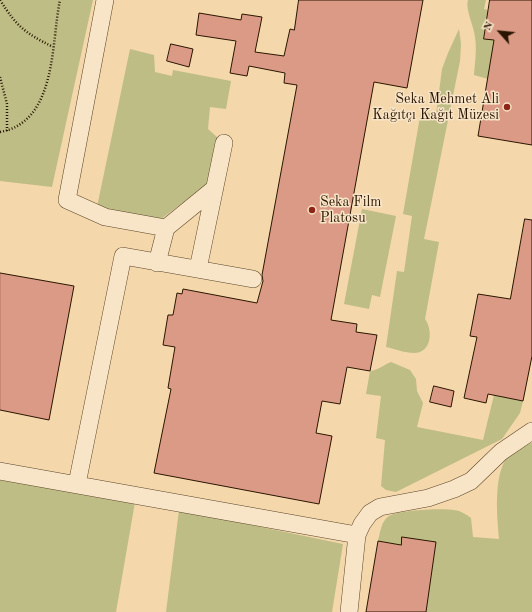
<!DOCTYPE html>
<html>
<head>
<meta charset="utf-8">
<style>
  body { margin:0 }
  #map { position:relative; width:532px; height:612px; overflow:hidden; background:#f4d7aa; font-family:"Old Standard TT",serif }
  canvas { display:block }
  .north { position:absolute; left:480px; top:12px; width:40px; height:40px; -webkit-text-stroke:3px #f8e5c8; paint-order:stroke; rotate:297deg; font-size:11px; font-weight:700; line-height:16px; text-align:center; color:#2a1500 }
  .north::after { content:''; display:block; margin:auto; width:14px; height:18px; background:#2a1500; clip-path:polygon(50% 0,100% 100%,50% 72%,0 100%) }
</style>
</head>
<body>
<div id="map">
<canvas width="532" height="612"></canvas>
<div class="north">N</div>
</div>
<script>
const g = document.querySelector('canvas').getContext('2d');
g.lineJoin = 'round';
function fill(path, color) { g.fillStyle = color; g.fill(path, 'evenodd'); }
function stroke(path, color, width, dash) { g.strokeStyle = color; g.lineWidth = width; g.lineCap = dash ? 'butt' : 'round'; g.setLineDash(dash || []); g.stroke(path); }
function drawText(font, color, halo, rows, align = 'center') {
  g.font = font + ' "Old Standard TT",serif'; g.lineWidth = 3; g.setLineDash([]); g.textBaseline = 'middle'; g.strokeStyle = halo; g.fillStyle = color; for (const [text, x, y, turn = 0] of rows) {
    g.save(); g.translate(x, y); g.rotate((+turn || 0) * Math.PI / 180); g.textAlign = isNaN(turn) ? turn : align; if (halo) g.strokeText(text, 0, 0); g.fillText(text, 0, 0); g.restore();
  }
}
fill(new Path2D(`
  M 0,0 L 93,0 L 52,187 L 0,181 Z
  M 468,0 L 486,0 L 484,9 L 488,10 L 484,39 L 494,40 L 488,79 L 474,75 C 475,62 477,50 475,37 C 474,26 465,9 468,0 Z
  M 459,29 L 461,44 L 460,61 L 424,239 L 439,242 L 425,319 C 433,330 432,353 414,353 C 405,353 395,349 386,347 L 397,271 L 404,272 L 412,216 L 403,214 L 421,111 L 436,115 L 442,69 L 448,53 Z
  M 130,49 L 154,55 L 155,72 L 172,76 L 173,70 L 231,81 L 226,109 L 210,107 L 208,129 L 218,138 L 209,183 L 161,219 L 97,207 Z
  M 362,209 L 396,216 L 380,297 L 372,295 L 369,309 L 344,304 Z
  M 391,362 L 410,370 L 416,379 L 417,391 L 423,403 L 417,427 L 483,440 L 494,395 L 523,401 L 520,413 L 502,439 L 396,492 L 386,490 L 381,486 L 385,440 L 376,438 L 381,396 L 366,394 L 370,371 C 379,370 383,365 391,362 Z
  M 532,443 L 532,612 L 426,612 L 436,542 L 402,537 L 401,545 L 378,541 C 380,533 381,521 389,516 C 398,510 443,508 454,510 C 461,511 466,514 471,518 L 473,537 L 499,539 C 497,514 492,470 512,451 C 517,446 525,444 532,443 Z
  M 0,480 L 135,502 L 116,612 L 0,612 Z
  M 179,510 L 343,544 L 332,612 L 166,612 Z`), '#bebd86');
const building = new Path2D(`
  M 299,0 L 423,0 L 407,88 L 374,82 L 331,320 L 357,324 L 356,332 L 377,335 L 370,371 L 347,367 L 340,404 L 322,401 L 316,433 L 332,436 L 319,504 L 154,473 L 171,389 L 168,388 L 175,347 L 163,345 L 168,315 L 173,315 L 177,293 L 182,294 L 183,289 L 257,303 L 263,281 L 262,275 L 297,85 L 284,83 L 285,73 L 249,66 L 247,76 L 230,73 L 236,41 L 196,35 L 199,13 L 241,20 L 242,14 L 262,17 L 255,52 L 284,56 L 290,29 L 294,30 Z
  M 490,0 L 532,0 L 532,145 L 478,136 L 494,40 L 484,39 Z
  M 171,44 L 193,49 L 189,67 L 167,61 Z
  M 525,219 L 532,220 L 532,356 L 523,401 L 488,394 L 486,403 L 464,398 L 477,337 L 470,336 L 478,294 L 510,299 Z
  M 0,273 L 74,286 L 49,420 L 0,410 Z
  M 434,386 L 454,391 L 451,407 L 430,402 Z
  M 402,537 L 436,542 L 426,612 L 366,612 L 378,541 L 401,545 Z`);
fill(building, '#db9a85');
stroke(building, '#2a1500', 1);
const minor = new Path2D(`
  M 105,0 L 67,200 L 105,217 L 166,228
  M 157,263 L 166,228 L 215,188
  M 198,269 L 224,143
  M 0,471 L 357,535
  M 77,484 L 123,256 L 253,279
  M 349,612 L 357,535 L 362,524 L 370,513 L 380,507 L 428,498 L 454,489 L 471,481 L 501,452 L 532,431`);
stroke(minor, '#5c462a', 18);
stroke(new Path2D(`
  M 0,0 C 18,28 24,32 53,47
  M 0,77 L 7,104 L 7,131
  M 0,132 C 57,122 51,43 60,0`), '#2a1500', 2.5, [1, 2]);
stroke(minor, '#f8e5c8', 17);
for (const [x, y, r, color] of [
  [507,107,4,"#8f2418"],
  [312,210,4,"#8f2418"]
]) { const dot = new Path2D(); dot.arc(x, y, r, 0, 2 * Math.PI); g.fillStyle = color; g.fill(dot); stroke(dot, '#f8e5c8', 1.5); }
drawText('14px', '#2a1500', '#f8e5c8', [
  ["Seka Mehmet Ali",499,99],
  ["Kağıtçı Kağıt Müzesi",499,115],
  ["Seka Film",320,202,"left"],
  ["Platosu",320,218,"left"]
], 'right');
</script>
</body>
</html>
